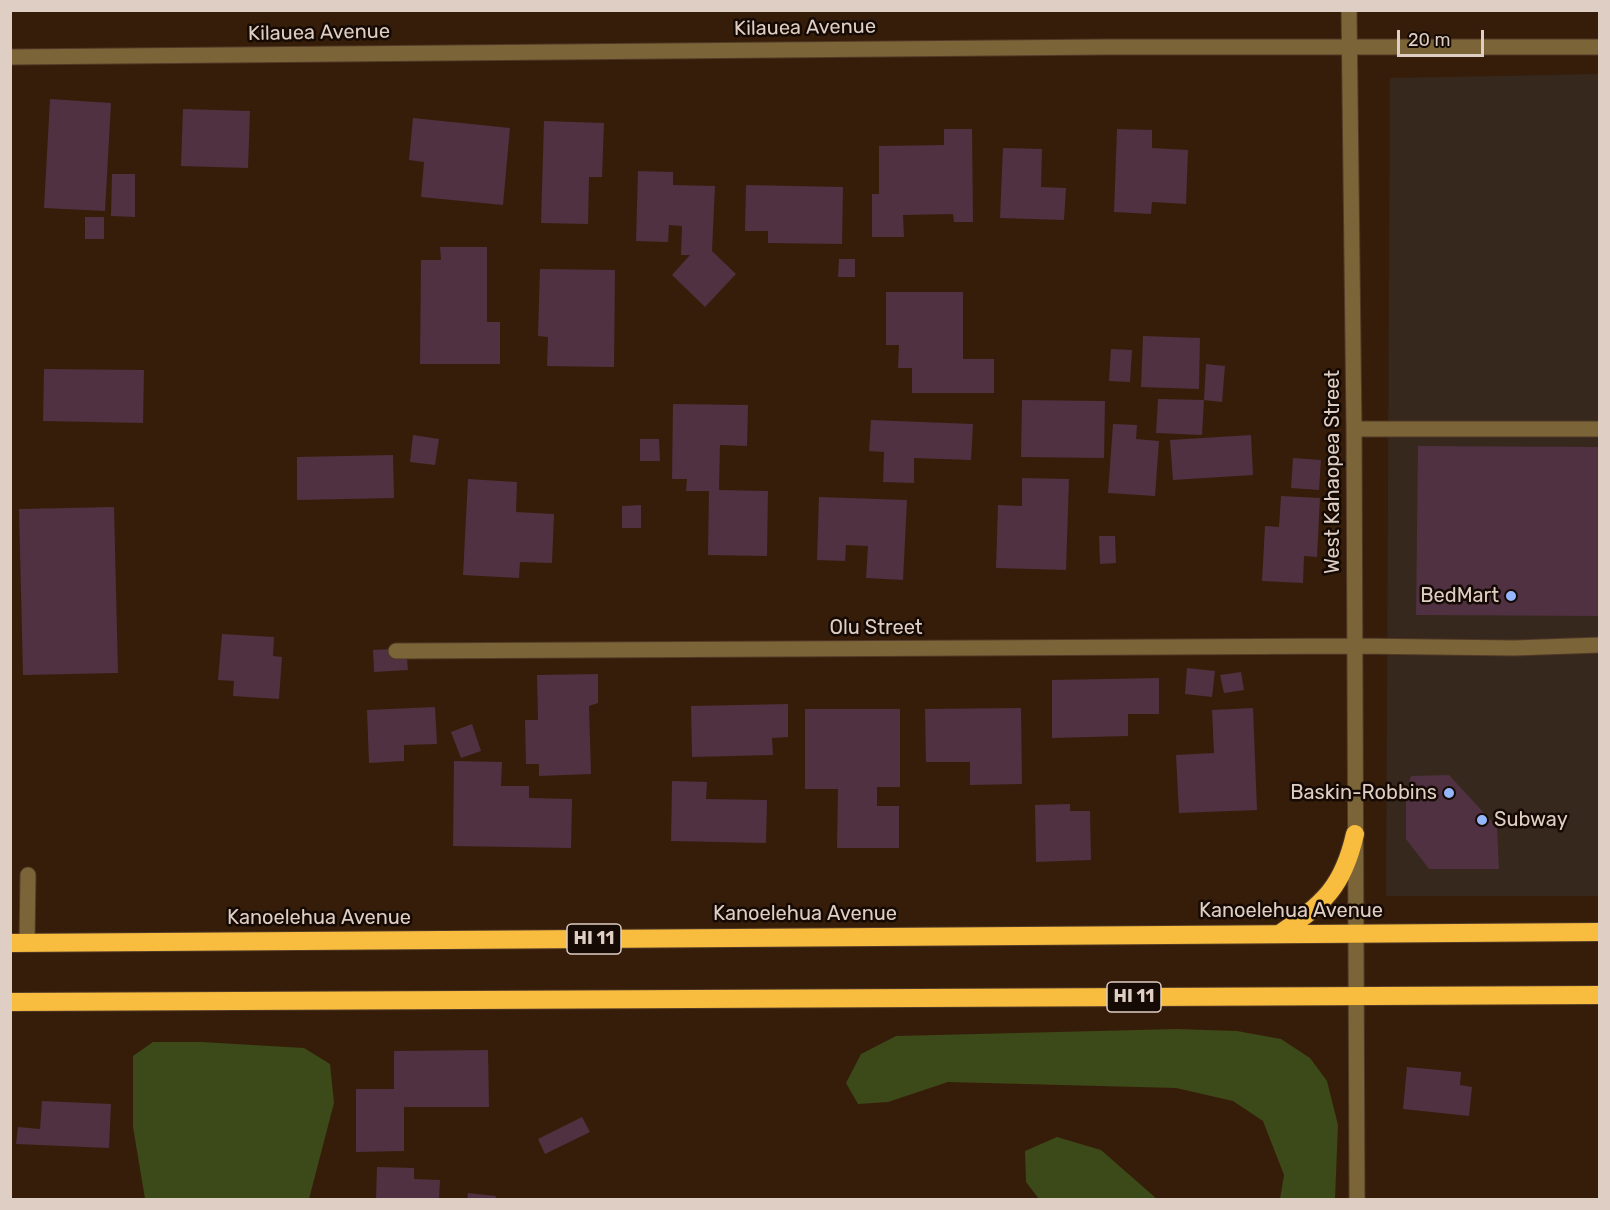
<!DOCTYPE html>
<html>
<head>
<meta charset="utf-8">
<style>
  body { margin:0 }
  #map { position:relative; width:1610px; height:1210px; overflow:hidden; background:#361d09; font-family:Rubik,sans-serif }
  canvas { display:block }
  .frame { position:absolute; inset:0; border:12px solid #dfcec3; pointer-events:none }
  .scale { position:absolute; left:1397px; top:30px; width:87px; height:27px; box-sizing:border-box; border:3px solid #dfcec3; border-top:0; padding-left:8px; font-size:18px; line-height:21px; white-space:nowrap; color:#dfcec3; -webkit-text-stroke:4px #150a04; paint-order:stroke }
</style>
</head>
<body>
<div id="map">
<canvas width="1610" height="1210"></canvas>
<div class="frame"></div>
<div class="scale">20 m</div>
</div>
<script>
const g = document.querySelector('canvas').getContext('2d');
g.lineJoin = 'round';
function fill(path, color) { g.fillStyle = color; g.fill(path, 'evenodd'); }
function stroke(path, color, width, dash) { g.strokeStyle = color; g.lineWidth = width; g.lineCap = dash ? 'butt' : 'round'; g.setLineDash(dash || []); g.stroke(path); }
function drawText(font, color, halo, rows, align = 'center') {
  g.font = font + ' Rubik,sans-serif'; g.lineWidth = 5; g.setLineDash([]); g.textBaseline = 'middle'; g.strokeStyle = halo; g.fillStyle = color; for (const [text, x, y, turn = 0] of rows) {
    g.save(); g.translate(x, y); g.rotate((+turn || 0) * Math.PI / 180); g.textAlign = isNaN(turn) ? turn : align; if (halo) g.strokeText(text, 0, 0); g.fillText(text, 0, 0); g.restore();
  }
}
fill(new Path2D(`
  M 1599,74 L 1599,896 L 1386,896 L 1390,78 Z`), '#36281c');
fill(new Path2D(`
  M 1177,1029 L 1237,1031 L 1281,1039 L 1310,1058 L 1327,1081 L 1338,1125 L 1335,1199 L 1280,1199 L 1284,1175 L 1263,1121 L 1233,1101 L 1176,1088 L 948,1082 L 888,1102 L 858,1104 L 846,1083 L 861,1054 L 896,1036 Z
  M 153,1042 L 201,1042 L 304,1048 L 330,1064 L 334,1103 L 309,1199 L 145,1199 L 133,1127 L 133,1056 Z
  M 1057,1137 L 1101,1150 L 1157,1199 L 1039,1199 L 1026,1182 L 1025,1151 Z`), '#3c4918');
fill(new Path2D(`
  M 50,99 L 111,103 L 105,211 L 44,208 Z
  M 183,109 L 250,111 L 248,168 L 181,166 Z
  M 413,118 L 510,128 L 503,205 L 421,197 L 424,162 L 409,160 Z
  M 544,121 L 604,123 L 602,177 L 589,177 L 588,224 L 541,223 Z
  M 944,129 L 972,129 L 973,222 L 954,222 L 953,214 L 903,215 L 904,237 L 872,237 L 872,194 L 879,194 L 879,146 L 944,145 Z
  M 1117,129 L 1152,130 L 1152,148 L 1188,150 L 1186,204 L 1152,202 L 1151,214 L 1114,212 Z
  M 1003,148 L 1042,149 L 1041,187 L 1066,188 L 1064,220 L 1000,218 Z
  M 638,171 L 673,172 L 673,185 L 715,186 L 712,251 L 736,274 L 705,307 L 672,275 L 690,255 L 681,255 L 682,226 L 669,225 L 668,242 L 636,241 Z
  M 112,174 L 135,174 L 135,217 L 111,216 Z
  M 746,185 L 843,187 L 842,244 L 768,243 L 768,231 L 745,231 Z
  M 85,217 L 104,217 L 104,239 L 85,239 Z
  M 440,247 L 487,247 L 487,322 L 500,322 L 500,364 L 420,364 L 421,260 L 441,260 Z
  M 839,259 L 855,259 L 855,277 L 838,277 Z
  M 540,269 L 615,270 L 614,367 L 547,366 L 548,337 L 538,336 Z
  M 886,292 L 963,292 L 963,359 L 994,359 L 994,393 L 912,393 L 912,368 L 898,368 L 899,345 L 886,345 Z
  M 1143,336 L 1200,338 L 1199,389 L 1141,387 Z
  M 1111,349 L 1132,350 L 1130,382 L 1109,381 Z
  M 1206,364 L 1225,366 L 1222,402 L 1204,400 Z
  M 44,369 L 144,370 L 143,423 L 43,421 Z
  M 1158,399 L 1204,400 L 1202,435 L 1156,433 Z
  M 1022,400 L 1105,401 L 1104,458 L 1021,457 Z
  M 673,404 L 748,405 L 747,446 L 720,445 L 719,490 L 768,491 L 767,556 L 708,555 L 709,491 L 686,491 L 687,479 L 672,479 Z
  M 871,420 L 973,424 L 971,460 L 914,458 L 914,483 L 883,482 L 884,452 L 869,451 Z
  M 1113,424 L 1137,425 L 1136,439 L 1159,441 L 1155,496 L 1108,493 Z
  M 413,435 L 439,439 L 435,465 L 410,462 Z
  M 1251,435 L 1253,475 L 1173,480 L 1170,440 Z
  M 640,439 L 659,439 L 660,461 L 640,461 Z
  M 1418,446 L 1600,447 L 1600,616 L 1416,615 Z
  M 393,455 L 394,498 L 297,500 L 297,457 Z
  M 1293,458 L 1321,460 L 1319,490 L 1291,488 Z
  M 1022,478 L 1069,479 L 1066,570 L 996,568 L 998,505 L 1022,506 Z
  M 468,479 L 517,482 L 516,512 L 554,514 L 552,563 L 520,562 L 519,578 L 463,575 Z
  M 1281,496 L 1320,498 L 1317,557 L 1304,556 L 1303,583 L 1262,581 L 1265,526 L 1279,527 Z
  M 819,497 L 907,500 L 903,580 L 866,578 L 868,546 L 846,545 L 845,561 L 817,560 Z
  M 641,505 L 641,528 L 622,528 L 622,506 Z
  M 114,507 L 118,673 L 23,675 L 19,509 Z
  M 1099,536 L 1115,536 L 1116,563 L 1100,564 Z
  M 222,634 L 274,637 L 273,656 L 282,657 L 279,699 L 233,696 L 234,681 L 218,680 Z
  M 406,648 L 408,670 L 374,672 L 373,650 Z
  M 1187,668 L 1215,671 L 1212,697 L 1185,694 Z
  M 1241,672 L 1244,690 L 1224,693 L 1220,675 Z
  M 598,674 L 598,703 L 589,706 L 591,774 L 539,776 L 539,764 L 526,764 L 525,720 L 538,720 L 537,675 Z
  M 1159,678 L 1159,714 L 1128,714 L 1128,736 L 1052,738 L 1052,680 Z
  M 788,704 L 788,737 L 772,738 L 773,755 L 692,757 L 691,706 Z
  M 435,707 L 437,744 L 404,745 L 404,761 L 369,763 L 367,710 Z
  M 1021,708 L 1022,784 L 970,785 L 970,762 L 926,762 L 925,709 Z
  M 1253,708 L 1257,810 L 1179,813 L 1176,755 L 1214,753 L 1212,710 Z
  M 805,709 L 900,709 L 900,787 L 877,787 L 877,806 L 899,806 L 899,848 L 837,848 L 838,789 L 805,789 Z
  M 472,724 L 481,751 L 461,758 L 451,732 Z
  M 454,761 L 502,762 L 501,786 L 529,786 L 529,798 L 572,799 L 571,848 L 453,846 Z
  M 1449,775 L 1497,827 L 1499,869 L 1429,869 L 1406,839 L 1406,792 L 1411,776 Z
  M 672,781 L 707,782 L 706,799 L 767,800 L 766,843 L 671,841 Z
  M 1070,804 L 1070,811 L 1090,811 L 1091,860 L 1036,862 L 1035,805 Z
  M 488,1050 L 489,1107 L 404,1107 L 404,1151 L 356,1152 L 356,1089 L 394,1089 L 394,1051 Z
  M 1407,1067 L 1461,1072 L 1460,1085 L 1472,1087 L 1469,1116 L 1403,1109 Z
  M 42,1101 L 111,1104 L 109,1148 L 16,1144 L 18,1127 L 40,1129 Z
  M 582,1117 L 590,1132 L 545,1154 L 538,1139 Z
  M 377,1167 L 414,1168 L 414,1179 L 440,1180 L 439,1200 L 376,1200 Z
  M 468,1193 L 496,1196 L 495,1200 L 467,1200 Z`), '#4f3141');
const minor = new Path2D(`
  M 1349,10 L 1354,429 L 1357,1200
  M 10,57 L 1105,47 L 1600,47
  M 1354,429 L 1600,429
  M 396,651 L 1355,646 L 1514,648 L 1600,645
  M 27,943 L 28,875`);
const highway = new Path2D(`
  M 1281,933 C 1324,903 1343,887 1355,834
  M 10,943 L 1600,932
  M 10,1002 L 1600,995`);
stroke(minor, '#513927', 17);
stroke(highway, '#513927', 20);
stroke(minor, '#7b6438', 15);
stroke(highway, '#f8bd3f', 18);
for (const [x, y, r, color] of [
  [1511,596,6,"#96b6fd"],
  [1449,793,6,"#96b6fd"],
  [1482,820,6,"#96b6fd"]
]) { const dot = new Path2D(); dot.arc(x, y, r, 0, 2 * Math.PI); g.fillStyle = color; g.fill(dot); stroke(dot, '#150a04', 2); }
for (const [x, y, w] of [
  [594,939,54],
  [1134,997,54]
]) { const box = new Path2D(); box.roundRect(x - w / 2, y - 15, w, 30, 4.5); g.fillStyle = '#150a04'; g.fill(box); stroke(box, '#dfcec3', 1.5); }
drawText('bold 18px', '#dfcec3', null, [
  ["HI 11",594,939],
  ["HI 11",1134,997]
]);
drawText('20px', '#dfcec3', '#150a04', [
  ["Kilauea Avenue",805,28,-1],
  ["Kilauea Avenue",319,33,-1],
  ["West Kahaopea Street",1333,472,-90],
  ["Olu Street",876,628],
  ["Kanoelehua Avenue",1291,911],
  ["Kanoelehua Avenue",805,914],
  ["Kanoelehua Avenue",319,918]
]);
drawText('20px', '#dfcec3', '#150a04', [
  ["BedMart",1499,596],
  ["Baskin-Robbins",1437,793],
  ["Subway",1494,820,"left"]
], 'right');
</script>
</body>
</html>
